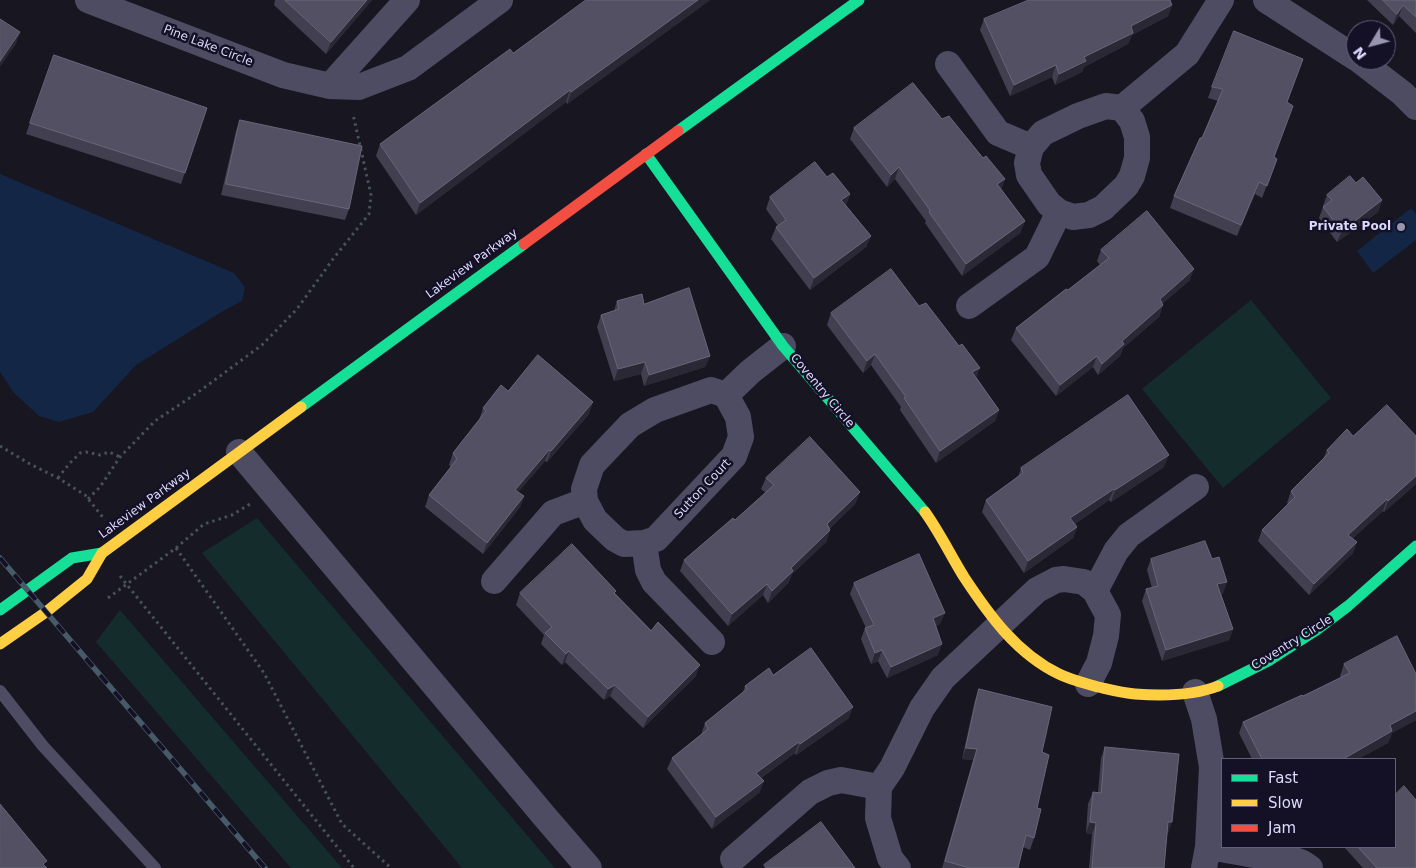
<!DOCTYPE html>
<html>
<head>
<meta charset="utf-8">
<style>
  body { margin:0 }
  #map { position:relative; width:1416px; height:868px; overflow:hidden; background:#181621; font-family:"DejaVu Sans",sans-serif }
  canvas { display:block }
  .legend { position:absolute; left:1221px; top:758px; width:175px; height:90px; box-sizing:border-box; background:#141126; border:1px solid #64617c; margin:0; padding:6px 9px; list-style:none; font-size:15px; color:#dcd9fc }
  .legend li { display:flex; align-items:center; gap:10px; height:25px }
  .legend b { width:25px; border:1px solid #64617c }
  .north { position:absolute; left:1346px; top:20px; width:50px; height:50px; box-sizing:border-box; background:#141126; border:1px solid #64617c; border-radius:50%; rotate:233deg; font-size:14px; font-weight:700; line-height:20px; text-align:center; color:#dcd9fc }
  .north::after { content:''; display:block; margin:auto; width:18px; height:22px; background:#9795af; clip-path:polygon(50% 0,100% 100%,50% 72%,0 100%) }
</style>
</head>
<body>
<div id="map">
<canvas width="1416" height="868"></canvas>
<ul class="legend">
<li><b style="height:6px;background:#16e098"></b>Fast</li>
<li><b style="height:6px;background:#ffcf43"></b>Slow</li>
<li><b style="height:6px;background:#f24e42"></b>Jam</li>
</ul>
<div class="north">N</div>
</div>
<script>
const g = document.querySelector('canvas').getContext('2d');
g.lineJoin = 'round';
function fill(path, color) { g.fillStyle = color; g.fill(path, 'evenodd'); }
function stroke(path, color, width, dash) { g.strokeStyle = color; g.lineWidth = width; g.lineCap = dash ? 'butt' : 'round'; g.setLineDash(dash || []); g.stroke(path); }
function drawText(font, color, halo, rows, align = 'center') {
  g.font = font + ' "DejaVu Sans",sans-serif'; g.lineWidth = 5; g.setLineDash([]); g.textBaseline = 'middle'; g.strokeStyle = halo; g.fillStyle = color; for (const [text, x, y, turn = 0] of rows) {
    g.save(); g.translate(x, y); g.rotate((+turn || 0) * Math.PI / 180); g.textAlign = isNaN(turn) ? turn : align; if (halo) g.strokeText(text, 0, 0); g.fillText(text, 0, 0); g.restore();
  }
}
fill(new Path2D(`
  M 1251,300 L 1331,398 L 1223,488 L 1142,389 Z
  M 257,518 L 555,868 L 462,868 L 202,553 Z
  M 120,610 L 342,868 L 291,868 L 96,642 Z`), '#152c2c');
fill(new Path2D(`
  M 0,174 L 234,273 L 245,287 L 242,301 L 223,311 L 136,365 L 93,412 L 59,422 L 39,416 L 14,393 L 0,372 Z
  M 1411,208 L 1416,214 L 1416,240 L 1373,273 L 1357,251 Z`), '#132645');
stroke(new Path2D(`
  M 0,446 L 30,464 L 58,478 L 85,495 L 105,520
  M 58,478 L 69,464 L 80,453 L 86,452 L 100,455 L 109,452 L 120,457
  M 88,499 L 100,487 L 120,457 L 155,421 L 197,393 L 262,345 L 297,309 L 333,259 L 369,214 L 371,195 L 353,114
  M 176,548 L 264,673 L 342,824 L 391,868
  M 120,576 L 354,868
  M 108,598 L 176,548 L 204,524 L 232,515 L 250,504`), '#47525d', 3, [2.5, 4]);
stroke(new Path2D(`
  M 0,691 L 43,746 L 155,868`), '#4d4c62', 12);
stroke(new Path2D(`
  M 88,0 L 283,75 L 330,86 L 359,87 L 408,68 L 500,0
  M 1266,0 L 1356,58
  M 1359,60 L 1402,93 L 1416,107
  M 948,64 L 998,133 L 1031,147
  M 330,86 L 407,0
  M 1122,108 L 1132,121 L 1137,137 L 1137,158 L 1132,176 L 1126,186 L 1103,208 L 1089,215 L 1073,217 L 1059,212 L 1049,204 L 1029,175 L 1027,163 L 1031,147 L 1043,133 L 1078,116 L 1106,106 L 1122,108 L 1187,54 L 1221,0
  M 969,306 L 1037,257 L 1059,212
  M 711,390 L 726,395 L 738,417 L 741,437 L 734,456 L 656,539 L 644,543 L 624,544 L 615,539 L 595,520 L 585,501 L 584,489 L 592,465 L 630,425 L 655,410 Z
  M 726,395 L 750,372 L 783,346
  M 239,452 L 545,817 L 589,868
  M 644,543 L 648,570 L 654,582 L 712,642
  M 494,581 L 553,513 L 585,501
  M 1095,591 L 1116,551 L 1129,535 L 1196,487
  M 1195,692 L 1204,719 L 1212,767 L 1208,847 L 1204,868
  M 879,787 L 892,768 L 922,708 L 943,678 L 1037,590 L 1056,580 L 1064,579 L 1084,582 L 1095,591 L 1108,615 L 1106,636 L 1099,663 L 1088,684
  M 1208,847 C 1223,849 1239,852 1254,855 C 1275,858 1292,854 1310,868
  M 733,859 L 810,792 L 828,783 L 841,780 L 879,787 L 878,818 L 890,858 L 898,868`), '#4d4c62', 26);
stroke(new Path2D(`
  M 678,131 L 859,0
  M 646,154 L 783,346 L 925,512
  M 301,407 L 524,244
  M 0,610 L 72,558 L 102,553
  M 1218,686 L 1270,660 L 1315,631 L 1348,606 L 1416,546`), '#16e098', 11);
stroke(new Path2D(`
  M 925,512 C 940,533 951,556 964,577 C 989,615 1017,654 1059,674 C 1071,680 1085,683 1098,687 C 1111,690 1122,693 1135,694 C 1162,696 1193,696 1218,686
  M 0,644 L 46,612 L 87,579 L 102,553 L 301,407`), '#ffcf43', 11);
stroke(new Path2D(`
  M 524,244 L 678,131`), '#f24e42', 11);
const rail = new Path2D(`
  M 0,558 L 265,868`);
stroke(rail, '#465a68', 5.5);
stroke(rail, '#141126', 4, [11]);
fill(new Path2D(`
  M 275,0 L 372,0 L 326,54 L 274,5 Z
  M 710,0 L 567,104 L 566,102 L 416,215 L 376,156 L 380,144 L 513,53 Z
  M 1367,0 L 1416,0 L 1416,33 L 1399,16 L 1393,25 Z
  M 1172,5 L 1168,16 L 1132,35 L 1128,44 L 1084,67 L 1082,72 L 1055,85 L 1052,77 L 1010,96 L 980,30 L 984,19 Z
  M 54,55 L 207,108 L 181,184 L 26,134 Z
  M 1212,87 L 1287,102 L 1274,157 L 1277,159 L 1262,198 L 1255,194 L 1237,236 L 1170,208 L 1174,196 L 1202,138 L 1218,101 L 1208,98 Z
  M 942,119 L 1005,179 L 1001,189 L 1025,221 L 1020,233 L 962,276 L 925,223 L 926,221 L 895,179 L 887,187 L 850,139 L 854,128 Z
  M 240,120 L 349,209 L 345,220 L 221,195 L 236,131 Z
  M 827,177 L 850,194 L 846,205 L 871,236 L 866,247 L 810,290 L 771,239 L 776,227 L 778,226 L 766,209 L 770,197 Z
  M 1356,183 L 1382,200 L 1378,212 L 1337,242 L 1319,218 L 1323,207 L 1323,206 L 1327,195 Z
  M 1101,250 L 1190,280 L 1162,304 L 1163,305 L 1159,317 L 1123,348 L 1120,356 L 1098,375 L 1093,367 L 1056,396 L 1011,340 L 1016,328 L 1068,290 L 1100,265 L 1097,261 Z
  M 617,301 L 644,304 L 710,356 L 705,367 L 644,386 L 641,374 L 614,381 L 597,327 L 601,315 L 614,311 Z
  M 831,313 L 977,378 L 999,410 L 995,421 L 936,463 L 900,410 L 901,407 L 871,365 L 863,373 L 827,325 Z
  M 508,391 L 589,414 L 547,462 L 545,461 L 518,492 L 524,496 L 520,507 L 483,554 L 425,507 L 429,495 L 451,467 L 449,465 L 453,453 L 479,420 L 483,408 Z
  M 1353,436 L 1416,436 L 1416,484 L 1384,512 L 1383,511 L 1352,539 L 1357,542 L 1353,553 L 1309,595 L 1258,541 L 1262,530 L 1288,504 L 1287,503 L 1291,491 L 1323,459 L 1327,450 Z
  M 1164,467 L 1111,502 L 1109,500 L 1075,524 L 1077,527 L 1073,538 L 1024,573 L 982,512 L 986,500 L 1018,477 L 1021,468 Z
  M 766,478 L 860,492 L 855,504 L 829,529 L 830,530 L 826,542 L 792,574 L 789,582 L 768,603 L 763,595 L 728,626 L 680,571 L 684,560 L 735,520 L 766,493 L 761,489 Z
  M 1151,559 L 1223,594 L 1221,594 L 1233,629 L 1229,640 L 1162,661 L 1142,601 L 1146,589 L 1152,588 L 1147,570 Z
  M 854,583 L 940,624 L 936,626 L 938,655 L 887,678 L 878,661 L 871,664 L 861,639 L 865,628 L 866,628 L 850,594 Z
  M 520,593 L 615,593 L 696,676 L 643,728 L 610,696 L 604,700 L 565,662 L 562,665 L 541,644 L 544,635 L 516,605 Z
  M 1344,664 L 1416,674 L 1416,720 L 1392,733 L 1388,743 L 1358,759 L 1252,759 L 1239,733 L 1243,722 L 1303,696 L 1341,678 L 1340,676 Z
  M 773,675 L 849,718 L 796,755 L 795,753 L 761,778 L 760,792 L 712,829 L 667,769 L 672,758 L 701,735 L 705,723 L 743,692 L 745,686 Z
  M 979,689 L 1042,752 L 1034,838 L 1030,850 L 1023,847 L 1018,868 L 942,868 L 973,760 L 962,759 L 975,700 Z
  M 1105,747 L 1168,834 L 1167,834 L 1164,868 L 1089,868 L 1092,834 L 1086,833 L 1088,804 L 1093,792 L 1098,793 L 1101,758 Z
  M 1344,847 L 1395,847 L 1416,868 L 1363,868 Z`), '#424050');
fill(new Path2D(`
  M 367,0 L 372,0 L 326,54 L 331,42 Z
  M 698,0 L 710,0 L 567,104 L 571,92 Z
  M 1172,5 L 1168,16 L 1132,35 L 1128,44 L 1084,67 L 1082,72 L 1055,85 L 1059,74 L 1131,26 Z
  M 1403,5 L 1399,16 L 1393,25 L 1397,14 Z
  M 20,32 L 16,44 L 0,67 L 0,61 Z
  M 1056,65 L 1052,77 L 1010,96 L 1014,85 Z
  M 570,90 L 566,102 L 416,215 L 420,203 Z
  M 899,167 L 895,179 L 887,187 L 891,175 Z
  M 1005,179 L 1000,191 L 997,184 Z
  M 1259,182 L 1255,194 L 1237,236 L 1241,225 Z
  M 850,194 L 846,205 L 841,200 Z
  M 1382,200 L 1378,212 L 1337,242 L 1342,231 Z
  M 1025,221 L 1020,233 L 962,276 L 966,264 Z
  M 871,236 L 866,247 L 810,290 L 814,278 Z
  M 1194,269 L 1190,280 L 1155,310 L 1160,299 Z
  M 1163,305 L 1159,317 L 1123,348 L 1120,356 L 1098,375 L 1102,364 L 1122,341 Z
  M 875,354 L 871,365 L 863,373 L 867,361 Z
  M 710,356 L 705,367 L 644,386 L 649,375 Z
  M 1097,356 L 1093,367 L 1056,396 L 1060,385 Z
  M 645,362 L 641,374 L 614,381 L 618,369 Z
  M 980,368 L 976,379 L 972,372 Z
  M 593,402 L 589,414 L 547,462 L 551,451 Z
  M 999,410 L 995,421 L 936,463 L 940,451 Z
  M 549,450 L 545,461 L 511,501 L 515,490 Z
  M 1169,455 L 1164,467 L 1111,502 L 1115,490 Z
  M 1416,476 L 1416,484 L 1384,512 L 1388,501 Z
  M 1114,489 L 1109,500 L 1066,530 L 1070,518 Z
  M 860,492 L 855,504 L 822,535 L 827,524 Z
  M 524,496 L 520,507 L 483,554 L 487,543 Z
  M 1387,499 L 1383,511 L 1344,546 L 1348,535 Z
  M 1077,527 L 1073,538 L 1024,573 L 1028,561 Z
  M 830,530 L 826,542 L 792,574 L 789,582 L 768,603 L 772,591 L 791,568 Z
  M 1357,542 L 1353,553 L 1309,595 L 1314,584 Z
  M 1227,582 L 1223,594 L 1213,596 L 1217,584 Z
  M 767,584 L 763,595 L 728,626 L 732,614 Z
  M 945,613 L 940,624 L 928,629 L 933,618 Z
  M 1233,629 L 1229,640 L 1162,661 L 1166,650 Z
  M 942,644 L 938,655 L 887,678 L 891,667 Z
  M 882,650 L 878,661 L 871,664 L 875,653 Z
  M 569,651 L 565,662 L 562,665 L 566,654 Z
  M 700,665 L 696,676 L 643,728 L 648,717 Z
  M 615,685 L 610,696 L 604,700 L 608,689 Z
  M 853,707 L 849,718 L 796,755 L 800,744 Z
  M 1416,711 L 1416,720 L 1392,733 L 1388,743 L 1358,759 L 1344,759 L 1345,758 L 1390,725 Z
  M 799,742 L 795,753 L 752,784 L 756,773 Z
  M 966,748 L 977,749 L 973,760 L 962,759 Z
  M 764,781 L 760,792 L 712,829 L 716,817 Z
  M 1090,822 L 1096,823 L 1092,834 L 1086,833 Z
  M 1168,822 L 1172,822 L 1168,834 L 1164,833 Z`), '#2a2835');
const building = new Path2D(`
  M 285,0 L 367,0 L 331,42 Z
  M 586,0 L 698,0 L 571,92 L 570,90 L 420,203 L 380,144 L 510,49 L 513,53 Z
  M 1029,0 L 1170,0 L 1172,5 L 1131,26 L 1133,33 L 1084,57 L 1086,61 L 1059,74 L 1056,65 L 1014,85 L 984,19 Z
  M 1383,0 L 1416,0 L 1416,17 L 1403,5 L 1397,14 Z
  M 0,19 L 20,32 L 0,61 Z
  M 1234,31 L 1303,59 L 1287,102 L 1293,106 L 1274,157 L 1277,159 L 1267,186 L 1259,182 L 1241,225 L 1174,196 L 1200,138 L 1202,138 L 1223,89 L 1212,87 Z
  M 54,55 L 207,108 L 185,173 L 30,123 Z
  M 913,83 L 942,119 L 949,116 L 983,158 L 986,156 L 1005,179 L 997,184 L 1025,221 L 966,264 L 929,212 L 930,210 L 899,167 L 891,175 L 854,128 Z
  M 240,120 L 362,146 L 349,209 L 226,184 Z
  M 815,162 L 827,177 L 833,173 L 850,194 L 841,200 L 871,236 L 814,278 L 776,227 L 786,220 L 770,197 Z
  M 1350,176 L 1356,183 L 1363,177 L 1382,200 L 1342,231 L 1323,207 L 1332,200 L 1327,195 Z
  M 1147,211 L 1194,269 L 1160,299 L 1163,305 L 1122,341 L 1124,344 L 1102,364 L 1097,356 L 1060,385 L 1016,328 L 1066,289 L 1068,290 L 1109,258 L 1101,250 Z
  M 891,269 L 919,306 L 926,303 L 959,346 L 962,344 L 980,368 L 972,372 L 999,410 L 940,451 L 904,398 L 906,397 L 875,354 L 867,361 L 831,313 Z
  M 689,288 L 710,356 L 649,375 L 645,362 L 618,369 L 601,315 L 619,309 L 617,301 L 642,294 L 644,304 Z
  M 538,355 L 593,402 L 551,451 L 549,450 L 515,490 L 524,496 L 487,543 L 429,495 L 457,459 L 453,453 L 486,411 L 483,408 L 501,385 L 508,391 Z
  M 1128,395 L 1169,455 L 1115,490 L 1114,489 L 1070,518 L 1077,527 L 1028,561 L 986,500 L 1023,473 L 1021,468 Z
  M 1387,405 L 1416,436 L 1416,476 L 1388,501 L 1387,499 L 1348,535 L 1357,542 L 1314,584 L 1262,530 L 1295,497 L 1291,491 L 1329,453 L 1327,450 L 1347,429 L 1353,436 Z
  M 810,437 L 860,492 L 827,524 L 830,530 L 791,568 L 793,571 L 772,591 L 767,584 L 732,614 L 684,560 L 733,518 L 735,520 L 774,485 L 766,478 Z
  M 1205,541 L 1212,559 L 1219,557 L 1227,582 L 1217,584 L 1233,629 L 1166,650 L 1146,589 L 1158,586 L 1151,559 Z
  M 572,544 L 616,591 L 614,593 L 651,631 L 658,622 L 700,665 L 648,717 L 615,685 L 608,689 L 569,651 L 566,654 L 545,633 L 552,627 L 520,593 Z
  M 919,554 L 945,613 L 933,618 L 942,644 L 891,667 L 882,650 L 875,653 L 865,628 L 874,625 L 854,583 Z
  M 1397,636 L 1416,674 L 1416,711 L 1390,725 L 1392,731 L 1345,758 L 1346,759 L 1262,759 L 1243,722 L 1302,695 L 1303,696 L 1350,673 L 1344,664 Z
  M 811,648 L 853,707 L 800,744 L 799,742 L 756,773 L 764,781 L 716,817 L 672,758 L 708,729 L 705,723 L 747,689 L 745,686 L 769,668 L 773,675 Z
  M 979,689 L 1052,707 L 1042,752 L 1049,755 L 1037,808 L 1041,809 L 1034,838 L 1026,835 L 1018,868 L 970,868 L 945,861 L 977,749 L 966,748 Z
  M 1105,747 L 1179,754 L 1172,822 L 1168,822 L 1164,868 L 1092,868 L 1096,823 L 1090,822 L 1093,792 L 1101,793 Z
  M 1404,786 L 1416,800 L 1416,868 L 1377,868 L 1358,847 L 1395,847 L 1395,795 Z
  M 0,804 L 47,861 L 43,864 L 47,868 L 0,868 Z
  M 821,822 L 855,868 L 766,868 L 764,865 Z`);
fill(building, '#525062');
stroke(building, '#68667a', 1);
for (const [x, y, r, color] of [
  [1401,227,5,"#9795af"]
]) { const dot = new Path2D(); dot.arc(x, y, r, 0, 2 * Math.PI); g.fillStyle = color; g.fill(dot); stroke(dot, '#141126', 2); }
drawText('12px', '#dcd9fc', '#141126', [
  ["Pine Lake Circle",208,46,21],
  ["Lakeview Parkway",472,264,-36],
  ["Coventry Circle",822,391,50],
  ["Sutton Court",703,489,-47],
  ["Lakeview Parkway",145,504,-36],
  ["Coventry Circle",1292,643,-32]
]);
drawText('bold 12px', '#dcd9fc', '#141126', [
  ["Private Pool",1391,227]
], 'right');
</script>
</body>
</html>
